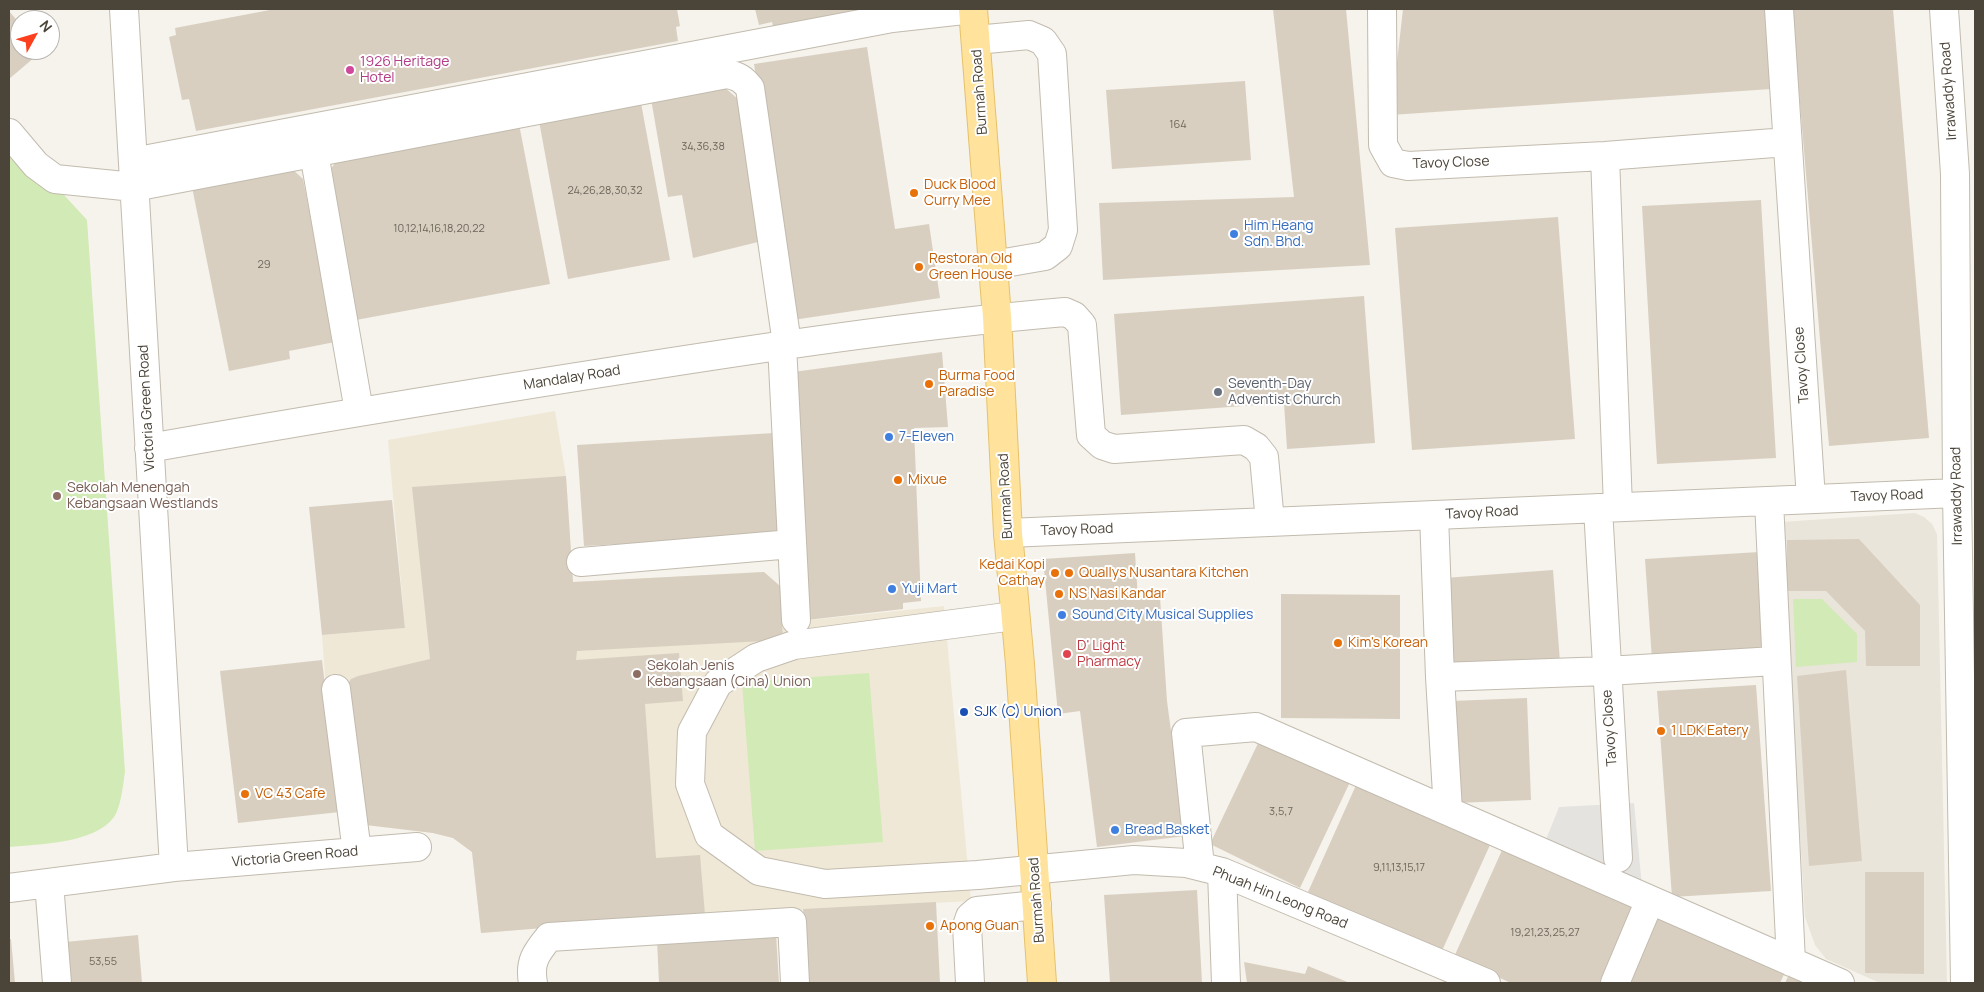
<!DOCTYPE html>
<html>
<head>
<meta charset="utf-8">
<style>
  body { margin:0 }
  #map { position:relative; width:1984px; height:992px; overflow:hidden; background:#f6f3ec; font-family:Manrope,sans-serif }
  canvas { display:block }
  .frame { position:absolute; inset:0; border:10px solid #4b4439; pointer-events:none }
  .north { position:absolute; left:10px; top:10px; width:50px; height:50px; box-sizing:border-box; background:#fff; border:1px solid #b7b4b0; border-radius:50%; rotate:51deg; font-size:14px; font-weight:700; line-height:20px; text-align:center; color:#4b4439 }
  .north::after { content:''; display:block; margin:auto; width:18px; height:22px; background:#fc3f1d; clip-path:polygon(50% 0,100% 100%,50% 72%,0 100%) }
</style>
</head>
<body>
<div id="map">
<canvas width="1984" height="992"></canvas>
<div class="frame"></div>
<div class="north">N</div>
</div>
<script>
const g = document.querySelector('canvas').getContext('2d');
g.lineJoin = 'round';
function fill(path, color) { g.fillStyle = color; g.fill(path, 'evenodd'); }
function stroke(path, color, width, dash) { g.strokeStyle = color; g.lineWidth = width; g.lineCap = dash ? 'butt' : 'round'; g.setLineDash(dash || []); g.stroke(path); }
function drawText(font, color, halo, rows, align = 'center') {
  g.font = font + ' Manrope,sans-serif'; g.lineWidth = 4; g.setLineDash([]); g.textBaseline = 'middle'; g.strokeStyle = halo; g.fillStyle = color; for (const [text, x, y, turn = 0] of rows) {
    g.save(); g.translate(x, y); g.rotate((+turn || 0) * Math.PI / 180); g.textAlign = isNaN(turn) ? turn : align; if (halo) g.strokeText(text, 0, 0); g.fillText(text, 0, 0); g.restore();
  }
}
fill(new Path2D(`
  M 1915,513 L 1924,517 L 1932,524 L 1937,534 L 1947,983 L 1880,983 L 1826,959 L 1815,945 L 1805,917 L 1781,522 Z`), '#eae5da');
fill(new Path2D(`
  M 555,411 L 566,476 L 573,582 L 764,572 L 780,586 L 782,623 L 944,606 L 971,901 L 705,915 L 481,933 L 472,852 L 453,838 L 433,833 L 366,825 L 326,690 L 322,635 L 405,628 L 388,440 Z`), '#efe8d6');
fill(new Path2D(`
  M 9,135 L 87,220 L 125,772 C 123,785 121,807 114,817 C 94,844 39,844 9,847 Z
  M 1793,599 L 1822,599 L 1857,634 L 1857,662 L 1796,667 Z
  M 869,673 L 883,842 L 755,851 L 742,682 Z`), '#d2eab5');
fill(new Path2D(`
  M 1634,803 L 1643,897 L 1541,852 L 1559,807 Z`), '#e5e3e0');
fill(new Path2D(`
  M 275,9 L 677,9 L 680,26 L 676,27 L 678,41 L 196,131 L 189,99 L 182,100 L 169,37 L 176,35 L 175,28 Z
  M 755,9 L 862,9 L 863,15 L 774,31 L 772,22 L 759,25 Z
  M 1273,9 L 1346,9 L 1370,265 L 1103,280 L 1099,203 L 1294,197 Z
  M 1403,9 L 1766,9 L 1771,89 L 1391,115 Z
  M 1792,9 L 1893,9 L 1929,438 L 1829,446 Z
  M 9,11 L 20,24 L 20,50 L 42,51 L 9,79 Z
  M 867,47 L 895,229 L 929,224 L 940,298 L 793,320 L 754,64 Z
  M 1245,81 L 1251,160 L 1112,169 L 1106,90 Z
  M 723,86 L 738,99 L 762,241 L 693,258 L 682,195 L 668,197 L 651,99 Z
  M 641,103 L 670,260 L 568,279 L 539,121 Z
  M 519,124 L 550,284 L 356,320 L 327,174 L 338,159 Z
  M 291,168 L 303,179 L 335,342 L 289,351 L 290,359 L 229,371 L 192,187 Z
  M 1761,200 L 1776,458 L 1657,464 L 1642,206 Z
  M 1558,217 L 1575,439 L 1412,450 L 1395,228 Z
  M 1364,296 L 1375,443 L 1287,449 L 1284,403 L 1121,415 L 1114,314 Z
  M 942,352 L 948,427 L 914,428 L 921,601 L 903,603 L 903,609 L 807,620 L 793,372 Z
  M 774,433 L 780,535 L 584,546 L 577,445 Z
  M 566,476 L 573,582 L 764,572 L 780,586 L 783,640 L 577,651 L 576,660 L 679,653 L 683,701 L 645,704 L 656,858 L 700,855 L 705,915 L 481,933 L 472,852 L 453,838 L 433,833 L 366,825 L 346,688 L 351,679 L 358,676 L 430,659 L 412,487 Z
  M 392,500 L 405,628 L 322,635 L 309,507 Z
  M 1859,539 L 1920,605 L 1920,666 L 1866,666 L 1865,631 L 1826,591 L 1787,591 L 1787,540 Z
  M 1759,552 L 1766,653 L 1652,660 L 1645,559 Z
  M 1135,553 L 1138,599 L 1160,597 L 1167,701 L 1185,836 L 1097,847 L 1080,711 L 1058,714 L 1043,559 Z
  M 1553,570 L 1560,662 L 1451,670 L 1444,578 Z
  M 1281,594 L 1400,595 L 1400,719 L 1281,718 Z
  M 322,660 L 340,812 L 238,823 L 220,671 Z
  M 1846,670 L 1862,861 L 1809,866 L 1797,676 Z
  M 1756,685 L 1771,891 L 1672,897 L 1657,691 Z
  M 1527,698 L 1531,800 L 1456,803 L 1452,701 Z
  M 1261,737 L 1351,780 L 1300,888 L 1210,844 Z
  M 1357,783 L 1490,845 L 1441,953 L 1308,892 Z
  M 1503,848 L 1636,909 L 1603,983 L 1511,983 L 1454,957 Z
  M 1865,872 L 1924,872 L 1924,974 L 1865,973 Z
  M 1197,890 L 1202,983 L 1110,983 L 1104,895 Z
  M 936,902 L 940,983 L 808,983 L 803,909 Z
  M 1653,908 L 1786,970 L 1780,983 L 1619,983 Z
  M 776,933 L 779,983 L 659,983 L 657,940 Z
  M 138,935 L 142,983 L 69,983 L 65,942 Z
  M 9,939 L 11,939 L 15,983 L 9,983 Z
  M 1244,962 L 1305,974 L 1308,966 L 1350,983 L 1247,983 Z
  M 1791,970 L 1822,983 L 1785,983 Z`), '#d8cfc1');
const minor = new Path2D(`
  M 124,9 L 174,867
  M 1382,9 L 1383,145 L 1393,163 L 1408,166 L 1605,156 L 1787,142
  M 1779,9 L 1811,499
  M 1944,9 L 1955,174 L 1957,493 L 1965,983
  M 976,40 L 1029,35 L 1043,41 L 1052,54 L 1063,230 L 1058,246 L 1045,256 L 993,265
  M 9,133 L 36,165 L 55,179 L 134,187 L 727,74 C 738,76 743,79 750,88 L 787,344
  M 314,153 L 359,411
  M 1605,156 L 1618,507
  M 133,162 L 892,18 L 973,9
  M 782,345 L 796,620
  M 149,448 C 302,421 455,396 608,372 C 760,348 912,325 1065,312 L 1074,316 L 1082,325 L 1091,435 L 1102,445 L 1114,449 L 1244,440 L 1256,447 L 1264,457 L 1270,522
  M 1769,501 L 1791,962
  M 1598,508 L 1618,858
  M 1434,515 L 1440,677 L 1448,811
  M 1008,533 L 1957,493
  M 581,562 L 792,544
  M 1014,616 L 794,645 L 756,658 L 718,683 L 692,732 L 690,784 L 709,835 L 759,871 L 825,884 L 978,875 L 1134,860 L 1186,863 L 1222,872 L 1486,983
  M 1440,677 L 1607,671 L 1775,661
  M 336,689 L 357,852
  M 1200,866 L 1186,733 L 1256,727 L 1840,983
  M 1222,872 L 1226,983
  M 49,883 L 57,983
  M 9,888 L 174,867 L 417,847
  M 533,983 C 529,962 536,953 549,937 L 792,922 L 795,983
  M 970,983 L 967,926 L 970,917 L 977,911 L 1037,905
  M 1615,983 L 1650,900`);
const major = new Path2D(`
  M 973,9 L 997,317 L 1008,533 L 1020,664 L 1042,983`);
stroke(minor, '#c2bbae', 30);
stroke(major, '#e6c16a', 30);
stroke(minor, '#fff', 28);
stroke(major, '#ffe39c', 28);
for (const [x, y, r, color] of [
  [350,70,5,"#d1479c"],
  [914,193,5,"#e8710a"],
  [1234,234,5,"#3f7fe0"],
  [919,267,5,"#e8710a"],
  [929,384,5,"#e8710a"],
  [1218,392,5,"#6b7280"],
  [889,437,5,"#3f7fe0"],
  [898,480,5,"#e8710a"],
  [57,496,5,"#8d6e63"],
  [1055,573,5,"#e8710a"],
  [1069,573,5,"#e8710a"],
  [892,589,5,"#3f7fe0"],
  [1059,594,5,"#e8710a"],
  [1062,615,5,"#3f7fe0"],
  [1338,643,5,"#e8710a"],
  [1067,654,5,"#e0444e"],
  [637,674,5,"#8d6e63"],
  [964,712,5,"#1a4fb4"],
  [1661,731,5,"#e8710a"],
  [245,794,5,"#e8710a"],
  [1115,830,5,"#3f7fe0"],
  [930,926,5,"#e8710a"]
]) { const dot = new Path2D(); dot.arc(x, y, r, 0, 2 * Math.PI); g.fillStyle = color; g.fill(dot); stroke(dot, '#fff', 2); }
drawText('11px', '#6e675b', null, [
  ["164",1178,125],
  ["34,36,38",703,147],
  ["24,26,28,30,32",605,191],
  ["10,12,14,16,18,20,22",439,229],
  ["29",264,265],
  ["3,5,7",1281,812],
  ["9,11,13,15,17",1399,868],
  ["19,21,23,25,27",1545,933],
  ["53,55",103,962]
]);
drawText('14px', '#b23c85', '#fff', [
  ["1926 Heritage",360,62],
  ["Hotel",360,78]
], 'left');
drawText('14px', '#4b4439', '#fff', [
  ["Irrawaddy Road",1949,91,-94],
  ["Burmah Road",980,92,-94],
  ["Tavoy Close",1451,163,-2],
  ["Tavoy Close",1802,365,-94],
  ["Mandalay Road",572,378,-9],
  ["Victoria Green Road",147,408,-93],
  ["Burmah Road",1006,496,-93],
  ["Tavoy Road",1887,496,-2],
  ["Irrawaddy Road",1957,496,-91],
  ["Tavoy Road",1482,513,-3],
  ["Tavoy Road",1077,530,-2],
  ["Tavoy Close",1610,728,-94],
  ["Victoria Green Road",295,857,-5],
  ["Phuah Hin Leong Road",1280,898,22],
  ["Burmah Road",1037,900,-94]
]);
drawText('14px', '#c56008', '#fff', [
  ["Duck Blood",924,185],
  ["Curry Mee",924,201],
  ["Restoran Old",929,259],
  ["Green House",929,275],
  ["Burma Food",939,376],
  ["Paradise",939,392],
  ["Mixue",908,480],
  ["Kedai Kopi",1045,565,"right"],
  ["Cathay",1045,581,"right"],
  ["Quallys Nusantara Kitchen",1079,573],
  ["NS Nasi Kandar",1069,594],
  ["Kim's Korean",1348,643],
  ["1 LDK Eatery",1671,731],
  ["VC 43 Cafe",255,794],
  ["Apong Guan",940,926]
], 'left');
drawText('14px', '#366cbe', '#fff', [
  ["Him Heang",1244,226],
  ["Sdn. Bhd.",1244,242],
  ["7-Eleven",899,437],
  ["Yuji Mart",902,589],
  ["Sound City Musical Supplies",1072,615],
  ["Bread Basket",1125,830]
], 'left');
drawText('14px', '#5b616d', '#fff', [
  ["Seventh-Day",1228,384],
  ["Adventist Church",1228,400]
], 'left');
drawText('14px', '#785e54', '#fff', [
  ["Sekolah Menengah",67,488],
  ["Kebangsaan Westlands",67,504],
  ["Sekolah Jenis",647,666],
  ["Kebangsaan (Cina) Union",647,682]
], 'left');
drawText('14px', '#be3a42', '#fff', [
  ["D' Light",1077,646],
  ["Pharmacy",1077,662]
], 'left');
drawText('14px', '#164399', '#fff', [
  ["SJK (C) Union",974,712]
], 'left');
</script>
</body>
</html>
